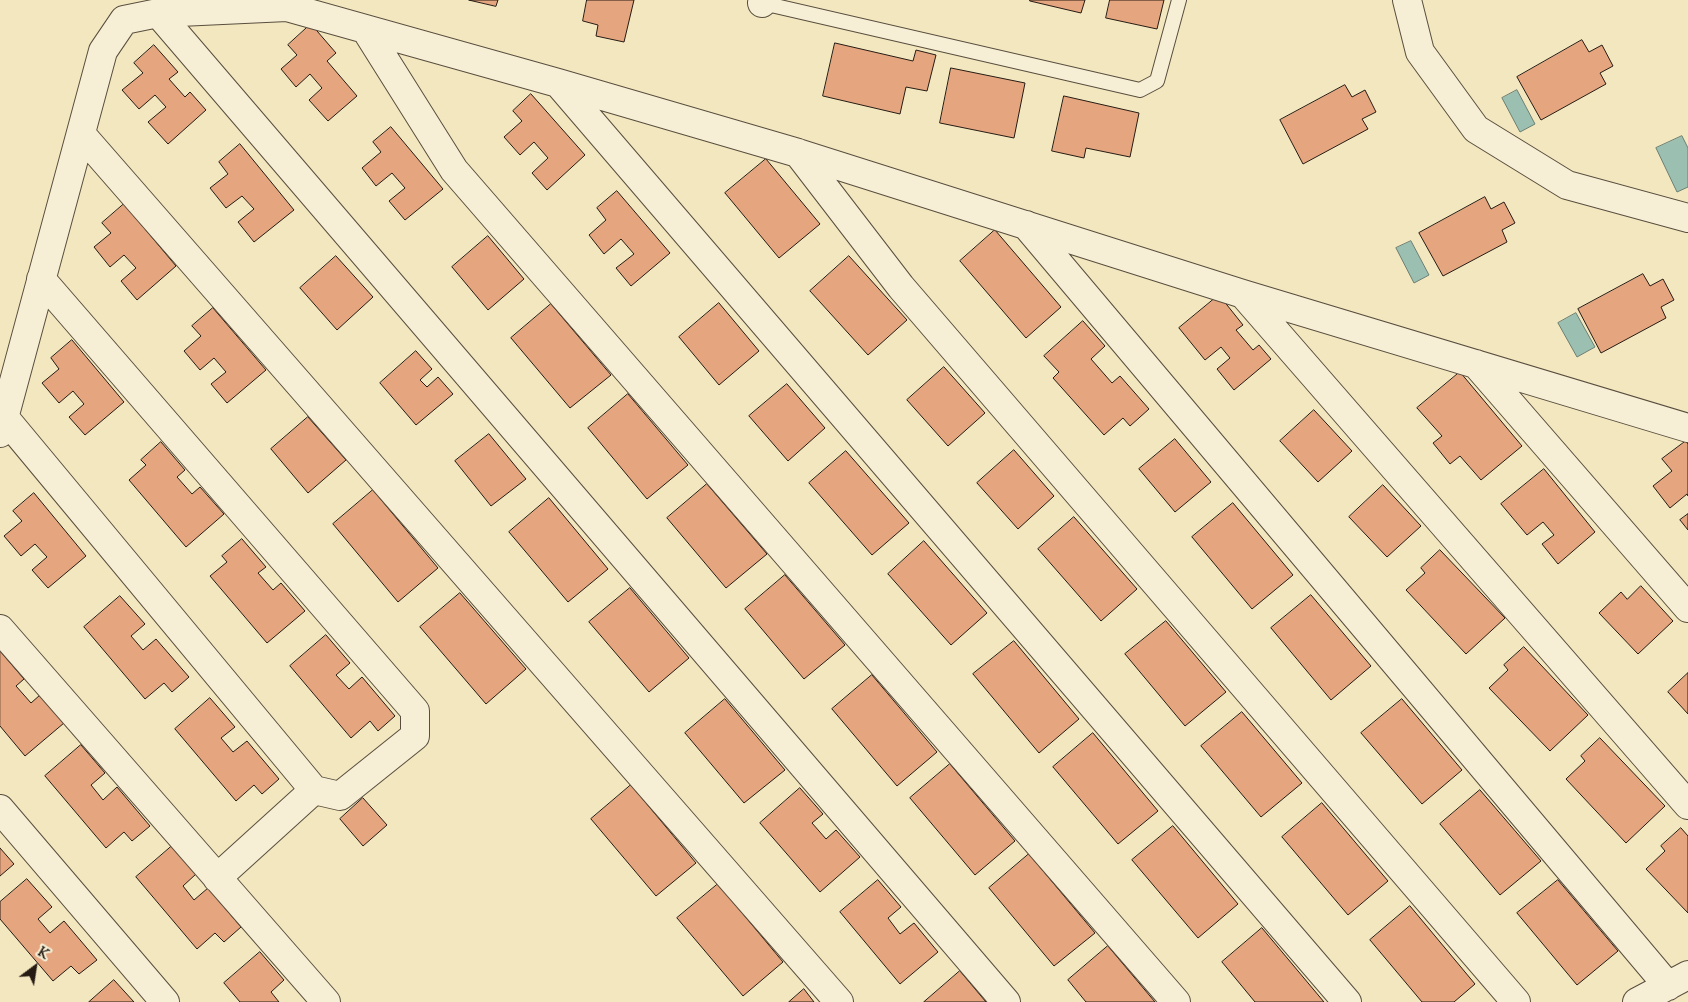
<!DOCTYPE html>
<html>
<head>
<meta charset="utf-8">
<style>
  body { margin:0 }
  #map { position:relative; width:1688px; height:1002px; overflow:hidden; background:#f2e7bf; font-family:"Sorts Mill Goudy",serif }
  canvas { display:block }
  .north { position:absolute; left:10px; top:942px; width:50px; height:50px; -webkit-text-stroke:4px #f7efd5; paint-order:stroke; rotate:31deg; font-size:14px; font-weight:700; line-height:20px; text-align:center; color:#261b13 }
  .north::after { content:''; display:block; margin:auto; width:18px; height:22px; background:#261b13; clip-path:polygon(50% 0,100% 100%,50% 72%,0 100%) }
</style>
</head>
<body>
<div id="map">
<canvas width="1688" height="1002"></canvas>
<div class="north">K</div>
</div>
<script>
const g = document.querySelector('canvas').getContext('2d');
g.lineJoin = 'round';
function fill(path, color) { g.fillStyle = color; g.fill(path, 'evenodd'); }
function stroke(path, color, width, dash) { g.strokeStyle = color; g.lineWidth = width; g.lineCap = dash ? 'butt' : 'round'; g.setLineDash(dash || []); g.stroke(path); }
const water = new Path2D(`
  M 1517,90 L 1535,124 L 1520,132 L 1502,98 Z
  M 1682,136 L 1688,148 L 1688,187 L 1677,192 L 1656,148 Z
  M 1411,241 L 1429,275 L 1414,283 L 1396,248 Z
  M 1576,313 L 1595,347 L 1577,357 L 1558,323 Z`);
fill(water, '#9bc0b2');
stroke(water, '#6c7e72', 1);
const building = new Path2D(`
  M 469,0 L 498,0 L 496,6 Z
  M 587,0 L 634,0 L 624,42 L 596,36 L 598,25 L 583,21 Z
  M 1030,0 L 1085,0 L 1081,13 L 1030,1 Z
  M 1110,0 L 1164,0 L 1157,29 L 1106,18 Z
  M 311,24 L 336,53 L 327,61 L 357,96 L 328,121 L 309,100 L 322,88 L 310,74 L 296,87 L 281,69 L 297,55 L 288,45 Z
  M 1582,40 L 1589,52 L 1602,45 L 1613,66 L 1600,73 L 1606,84 L 1541,120 L 1517,77 Z
  M 835,43 L 913,61 L 916,50 L 936,55 L 927,91 L 906,87 L 900,114 L 823,96 Z
  M 154,45 L 178,72 L 169,79 L 185,97 L 190,92 L 206,110 L 168,144 L 148,122 L 166,107 L 155,95 L 139,109 L 122,90 L 143,73 L 134,63 Z
  M 951,68 L 1025,83 L 1014,138 L 940,123 Z
  M 1345,85 L 1352,97 L 1365,90 L 1376,112 L 1362,119 L 1368,129 L 1303,164 L 1280,120 Z
  M 531,94 L 585,155 L 547,190 L 532,173 L 548,158 L 534,142 L 520,155 L 504,137 L 522,121 L 513,111 Z
  M 1064,96 L 1139,113 L 1130,157 L 1086,148 L 1084,158 L 1052,151 Z
  M 391,127 L 443,189 L 405,220 L 389,201 L 405,188 L 392,173 L 376,186 L 362,168 L 381,152 L 373,142 Z
  M 240,144 L 294,210 L 254,242 L 238,222 L 254,209 L 242,196 L 226,208 L 210,188 L 228,174 L 219,162 Z
  M 766,159 L 820,224 L 779,258 L 725,193 Z
  M 617,191 L 670,253 L 631,286 L 616,268 L 634,254 L 621,239 L 604,254 L 589,235 L 606,220 L 597,208 Z
  M 1485,197 L 1491,209 L 1504,202 L 1515,223 L 1502,230 L 1507,242 L 1443,276 L 1419,233 Z
  M 124,204 L 176,266 L 137,300 L 121,281 L 136,268 L 124,255 L 110,267 L 94,247 L 111,233 L 102,223 Z
  M 995,230 L 1061,307 L 1026,338 L 960,261 Z
  M 488,236 L 524,279 L 488,310 L 452,267 Z
  M 336,256 L 373,297 L 337,330 L 300,288 Z
  M 849,256 L 907,320 L 868,355 L 810,291 Z
  M 1643,274 L 1650,286 L 1663,279 L 1674,300 L 1661,307 L 1666,318 L 1601,353 L 1578,309 Z
  M 1219,295 L 1243,325 L 1236,330 L 1253,350 L 1259,345 L 1271,359 L 1234,390 L 1217,369 L 1230,358 L 1221,347 L 1205,360 L 1179,328 Z
  M 719,303 L 759,351 L 719,385 L 679,337 Z
  M 551,304 L 611,375 L 570,408 L 511,338 Z
  M 213,308 L 266,370 L 227,403 L 211,384 L 226,372 L 214,358 L 200,370 L 184,351 L 201,336 L 192,326 Z
  M 1083,321 L 1105,346 L 1091,359 L 1112,383 L 1120,376 L 1149,409 L 1130,426 L 1123,418 L 1104,435 L 1053,378 L 1059,372 L 1044,356 Z
  M 72,340 L 124,402 L 85,435 L 69,417 L 84,404 L 73,391 L 59,403 L 42,383 L 59,369 L 51,358 Z
  M 416,351 L 432,369 L 420,380 L 427,387 L 438,377 L 453,394 L 416,425 L 380,383 Z
  M 944,367 L 985,413 L 948,446 L 907,400 Z
  M 1460,372 L 1522,446 L 1481,480 L 1460,456 L 1450,464 L 1433,443 L 1442,436 L 1417,408 Z
  M 787,384 L 825,428 L 788,461 L 749,416 Z
  M 628,394 L 688,465 L 647,499 L 588,428 Z
  M 1314,410 L 1352,451 L 1318,482 L 1280,441 Z
  M 308,417 L 346,460 L 308,493 L 271,449 Z
  M 489,434 L 526,479 L 491,506 L 455,461 Z
  M 1175,439 L 1211,482 L 1175,512 L 1139,469 Z
  M 1686,441 L 1688,444 L 1688,496 L 1687,494 L 1670,508 L 1653,486 L 1672,471 L 1662,459 Z
  M 161,442 L 185,470 L 177,477 L 192,494 L 200,487 L 224,514 L 186,547 L 129,480 L 146,465 L 141,460 Z
  M 1014,450 L 1054,496 L 1018,529 L 977,483 Z
  M 846,451 L 909,523 L 872,555 L 809,483 Z
  M 1544,469 L 1595,532 L 1558,564 L 1542,544 L 1554,535 L 1543,522 L 1527,535 L 1501,504 Z
  M 707,484 L 767,554 L 726,588 L 667,518 Z
  M 1383,485 L 1421,526 L 1387,557 L 1349,517 Z
  M 373,490 L 438,568 L 398,602 L 333,524 Z
  M 34,493 L 86,556 L 48,588 L 32,570 L 47,557 L 35,544 L 21,556 L 4,536 L 22,521 L 13,511 Z
  M 549,498 L 608,569 L 568,602 L 509,532 Z
  M 1233,503 L 1293,575 L 1252,609 L 1192,537 Z
  M 1688,514 L 1688,530 L 1680,520 Z
  M 1074,517 L 1137,589 L 1101,621 L 1038,549 Z
  M 242,539 L 266,567 L 258,573 L 273,590 L 281,583 L 305,611 L 267,643 L 210,576 L 227,562 L 222,556 Z
  M 924,541 L 987,613 L 951,645 L 888,574 Z
  M 1440,550 L 1505,618 L 1466,654 L 1406,590 L 1425,573 L 1421,568 Z
  M 785,575 L 845,645 L 804,679 L 745,609 Z
  M 1641,586 L 1673,621 L 1638,654 L 1599,613 L 1621,592 L 1627,599 Z
  M 630,588 L 689,658 L 649,692 L 589,622 Z
  M 460,593 L 526,669 L 486,704 L 420,627 Z
  M 1311,595 L 1371,666 L 1331,700 L 1271,628 Z
  M 120,596 L 145,624 L 131,636 L 143,650 L 156,639 L 189,677 L 172,692 L 164,683 L 145,699 L 84,627 Z
  M 1166,621 L 1226,692 L 1185,726 L 1125,654 Z
  M 326,635 L 350,663 L 336,675 L 349,689 L 362,677 L 395,716 L 378,731 L 370,721 L 351,738 L 290,666 Z
  M 1014,641 L 1079,719 L 1039,753 L 973,674 Z
  M 1524,647 L 1588,715 L 1550,751 L 1489,688 L 1508,670 L 1504,665 Z
  M 0,651 L 24,679 L 16,686 L 31,703 L 40,695 L 64,723 L 25,756 L 0,726 Z
  M 1688,673 L 1688,714 L 1668,692 Z
  M 872,675 L 937,752 L 897,786 L 832,709 Z
  M 210,698 L 235,727 L 221,738 L 233,752 L 247,741 L 279,779 L 262,794 L 254,785 L 236,801 L 175,729 Z
  M 725,699 L 785,770 L 744,803 L 685,733 Z
  M 1402,699 L 1462,770 L 1422,804 L 1361,733 Z
  M 1242,712 L 1302,783 L 1261,817 L 1201,746 Z
  M 1093,733 L 1158,811 L 1118,844 L 1053,767 Z
  M 1600,738 L 1665,806 L 1626,843 L 1566,779 L 1585,761 L 1581,756 Z
  M 81,745 L 105,773 L 91,785 L 103,800 L 117,787 L 150,826 L 132,841 L 124,832 L 106,848 L 45,776 Z
  M 950,764 L 1015,841 L 975,875 L 910,798 Z
  M 631,785 L 696,863 L 656,896 L 591,819 Z
  M 800,788 L 823,814 L 812,823 L 826,839 L 836,830 L 860,857 L 820,892 L 760,823 Z
  M 1480,790 L 1541,861 L 1500,895 L 1440,824 Z
  M 363,798 L 387,825 L 363,846 L 340,819 Z
  M 1322,803 L 1388,881 L 1348,915 L 1282,837 Z
  M 1173,826 L 1238,904 L 1198,938 L 1132,860 Z
  M 1681,828 L 1688,836 L 1688,913 L 1646,869 L 1665,851 L 1661,846 Z
  M 172,846 L 196,874 L 183,886 L 194,900 L 208,888 L 241,927 L 224,942 L 215,933 L 197,949 L 136,877 Z
  M 0,848 L 14,864 L 0,876 Z
  M 1029,854 L 1095,933 L 1054,966 L 989,888 Z
  M 27,879 L 52,907 L 38,919 L 50,933 L 64,921 L 97,960 L 79,974 L 71,966 L 53,981 L 0,919 L 0,902 Z
  M 878,880 L 901,907 L 888,918 L 900,934 L 914,923 L 938,952 L 900,984 L 840,912 Z
  M 1558,880 L 1618,951 L 1577,985 L 1517,913 Z
  M 718,884 L 783,962 L 743,996 L 677,918 Z
  M 1410,906 L 1475,984 L 1454,1002 L 1422,1002 L 1370,940 Z
  M 1262,928 L 1324,1002 L 1255,1002 L 1222,962 Z
  M 1108,946 L 1155,1002 L 1086,1002 L 1068,980 Z
  M 260,952 L 284,980 L 271,992 L 279,1002 L 240,1002 L 224,983 Z
  M 960,971 L 986,1002 L 924,1002 Z
  M 114,980 L 134,1002 L 89,1002 Z
  M 804,989 L 814,1002 L 789,1002 Z`);
fill(building, '#e4a57f');
stroke(building, '#261b13', 1);
const lane = new Path2D(`
  M 758,2 L 1140,90 L 1157,81 L 1179,0`);
const street = new Path2D(`
  M 1407,0 L 1420,52 L 1476,129 L 1567,185 L 1688,218
  M 762,3 L 763,0
  M 158,13 L 1006,1002
  M 366,30 L 454,170 L 1176,1002
  M 558,83 L 1347,1002
  M 81,134 L 839,1002
  M 798,153 L 901,287 L 1516,1002
  M 1026,225 L 1668,986
  M 1243,294 L 1688,805
  M 1476,364 L 1688,608
  M 4,417 L 314,790 L 340,796 L 415,736 L 415,711 L 41,279
  M 0,433 L 103,51 L 124,20 L 158,13 L 287,7 L 558,83 L 798,153 L 1243,294 L 1688,428
  M 0,629 L 326,1002
  M 0,809 L 165,1002
  M 217,878 L 314,790
  M 1637,1002 L 1688,975`);
stroke(lane, '#594e3e', 16);
stroke(street, '#594e3e', 30);
stroke(lane, '#f7efd5', 14);
stroke(street, '#f7efd5', 28);
</script>
</body>
</html>
